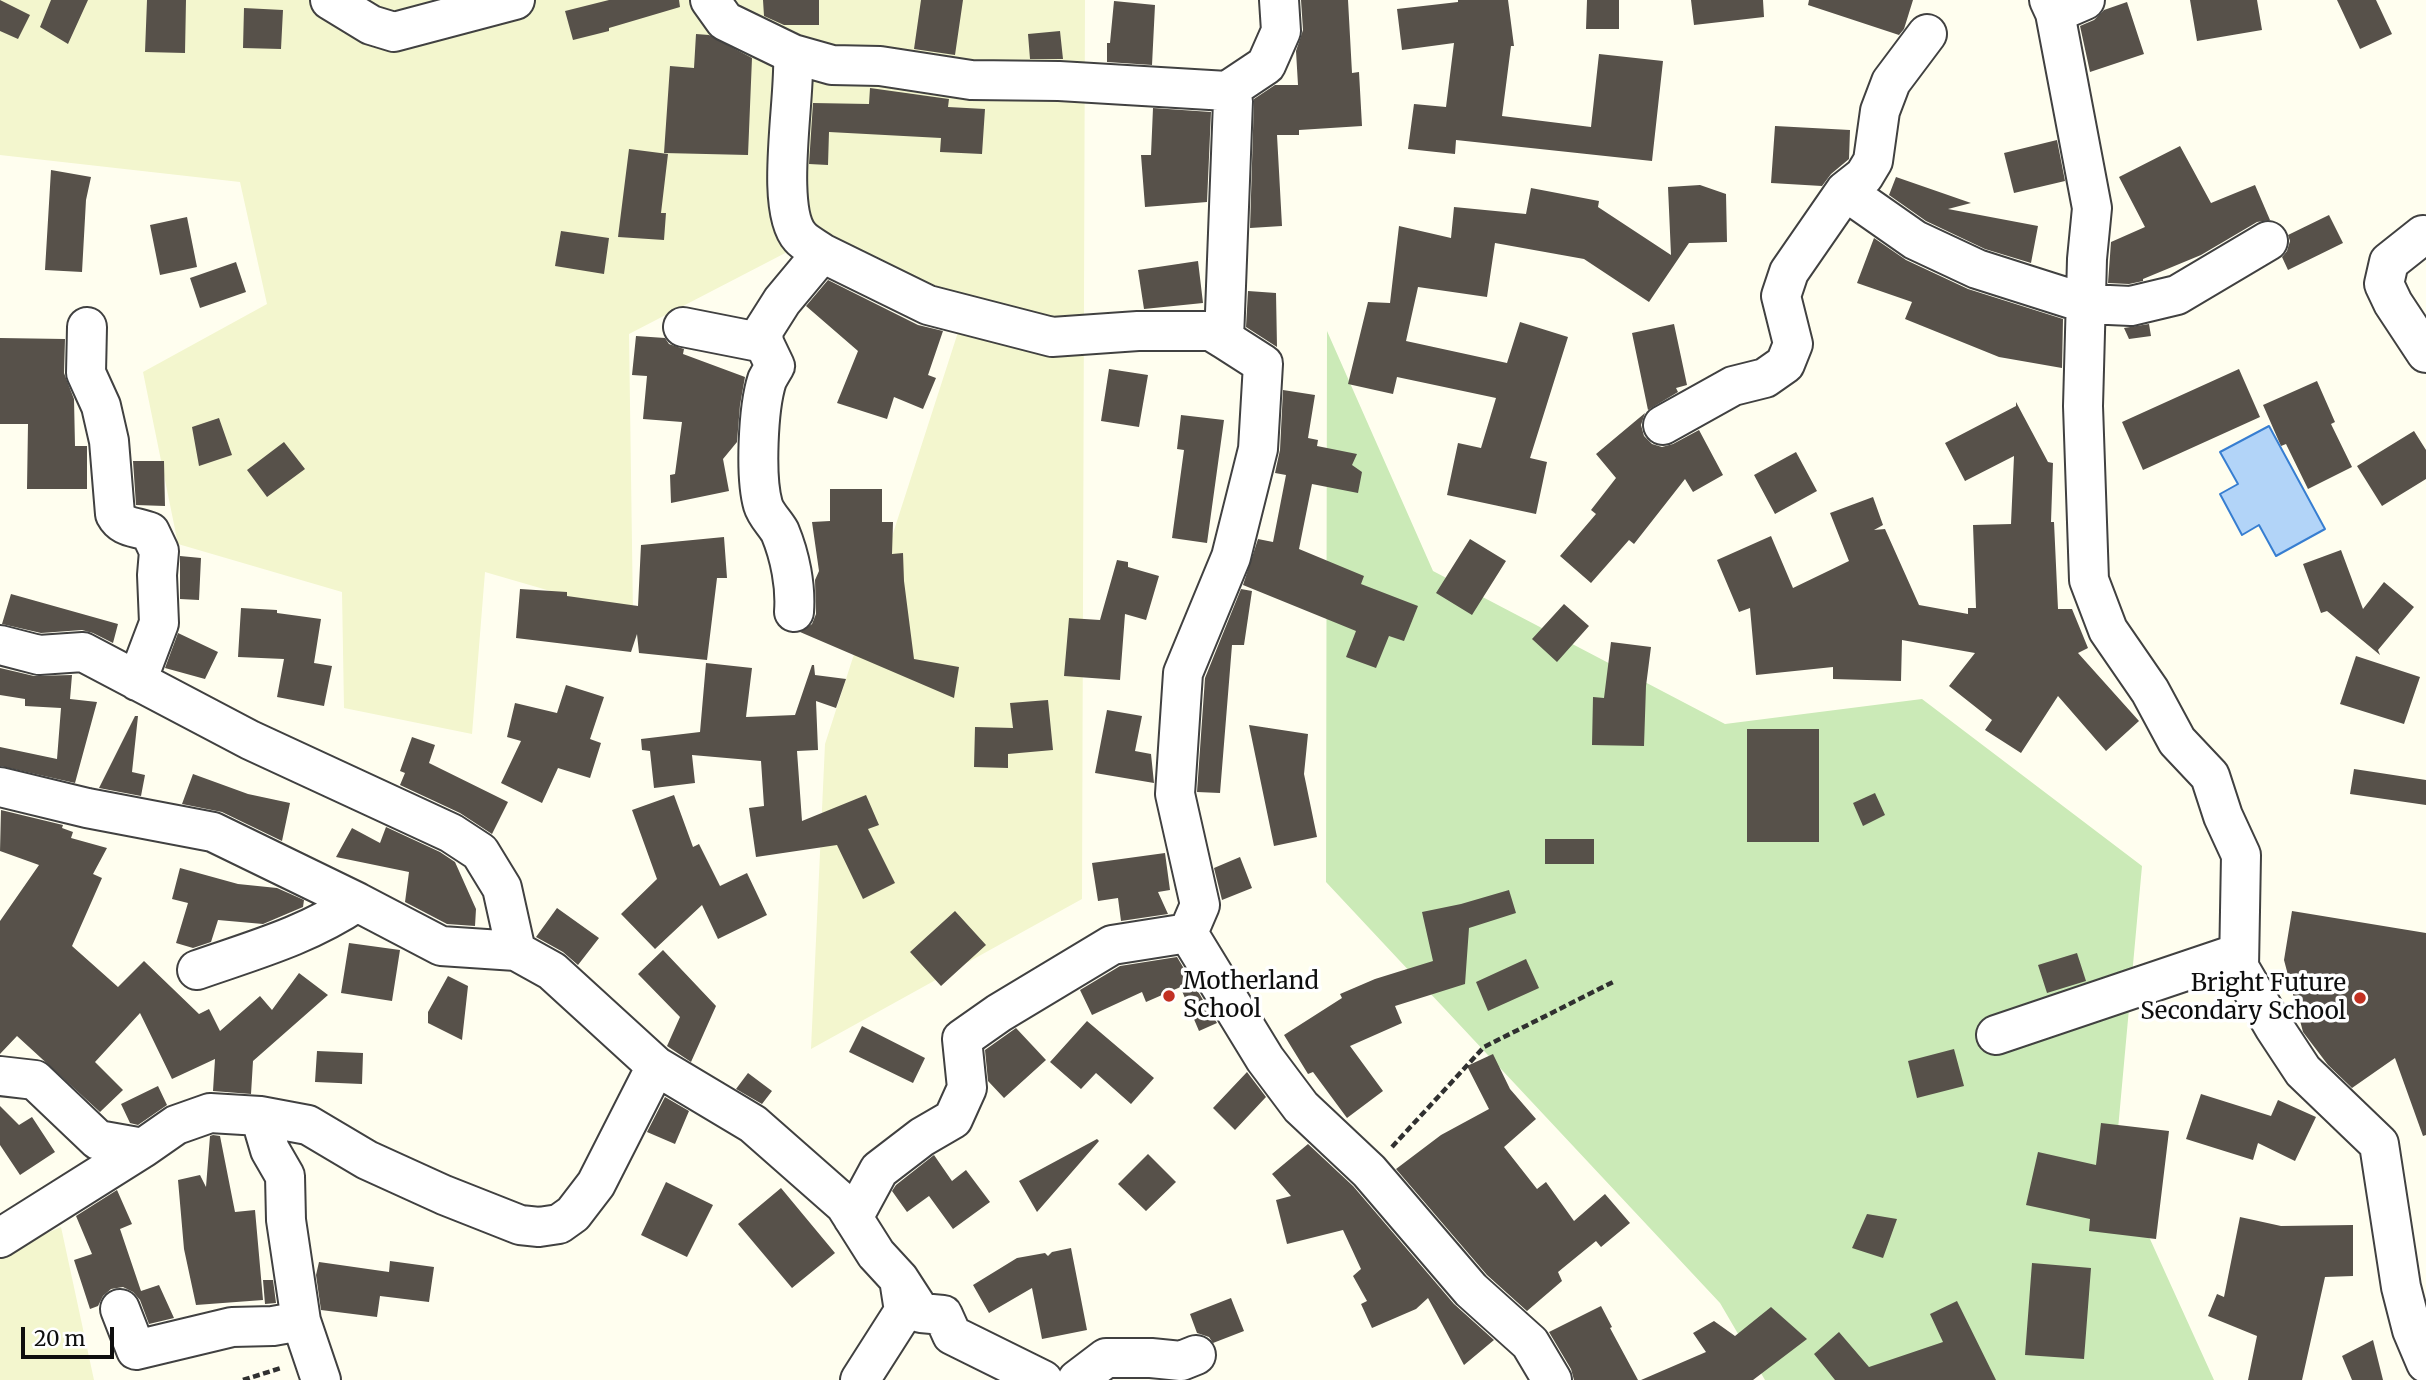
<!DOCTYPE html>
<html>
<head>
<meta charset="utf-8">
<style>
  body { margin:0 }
  #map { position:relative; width:2426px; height:1380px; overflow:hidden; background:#fffeef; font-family:Merriweather,serif }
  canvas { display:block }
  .scale { position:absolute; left:21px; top:1327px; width:93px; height:32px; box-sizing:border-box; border:4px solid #0e0e0e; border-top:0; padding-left:9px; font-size:21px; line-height:24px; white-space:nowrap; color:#0e0e0e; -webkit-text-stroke:5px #fff; paint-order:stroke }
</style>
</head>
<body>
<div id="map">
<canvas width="2426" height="1380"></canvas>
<div class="scale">20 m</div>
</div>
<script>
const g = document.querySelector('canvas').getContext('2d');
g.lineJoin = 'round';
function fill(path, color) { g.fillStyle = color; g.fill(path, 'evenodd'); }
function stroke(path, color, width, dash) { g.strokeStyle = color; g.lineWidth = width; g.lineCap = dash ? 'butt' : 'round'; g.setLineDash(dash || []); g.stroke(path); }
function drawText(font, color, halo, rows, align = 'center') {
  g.font = font + ' Merriweather,serif'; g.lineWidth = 7; g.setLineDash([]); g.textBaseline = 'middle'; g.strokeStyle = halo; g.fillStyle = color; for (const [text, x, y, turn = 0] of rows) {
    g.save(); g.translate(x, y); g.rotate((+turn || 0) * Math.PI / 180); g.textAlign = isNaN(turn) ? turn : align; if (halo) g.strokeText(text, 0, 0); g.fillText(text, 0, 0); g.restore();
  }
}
fill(new Path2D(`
  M 0,0 L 1085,0 L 1082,899 L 811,1049 L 825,744 L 960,326 L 793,249 L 629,334 L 633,615 L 485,572 L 472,734 L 344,708 L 342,592 L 178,544 L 143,372 L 267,304 L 240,182 L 0,155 Z
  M 61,1227 L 94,1380 L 0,1380 L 0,1253 Z`), '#f3f6ce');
fill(new Path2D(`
  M 1327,331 L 1433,571 L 1725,724 L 1922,699 L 2142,866 L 2115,1162 L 2214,1380 L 1765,1380 L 1720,1303 L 1326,882 Z`), '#cbeab7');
const water = new Path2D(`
  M 2269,426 L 2325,529 L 2276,556 L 2259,525 L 2242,535 L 2220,494 L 2238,484 L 2220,452 Z`);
fill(water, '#b2d4f8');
stroke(water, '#377ed1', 2);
fill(new Path2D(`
  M 0,0 L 30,15 L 18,39 L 0,31 Z
  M 51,0 L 88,0 L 68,44 L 40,27 Z
  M 147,0 L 186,0 L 185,53 L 145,52 Z
  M 609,0 L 679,0 L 680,7 L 609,28 L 609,31 L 573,40 L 565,11 Z
  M 763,0 L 819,0 L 819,25 L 784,25 L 764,16 Z
  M 921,0 L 963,0 L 955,55 L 914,49 Z
  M 1301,0 L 1348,0 L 1352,73 L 1359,72 L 1362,126 L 1299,130 L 1299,135 L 1277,135 L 1282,226 L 1250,228 L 1254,99 L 1275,85 L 1298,85 L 1296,51 L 1303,30 Z
  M 1458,0 L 1508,0 L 1514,46 L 1511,46 L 1502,116 L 1591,127 L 1599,54 L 1663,61 L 1652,161 L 1456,140 L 1455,154 L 1408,149 L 1414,104 L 1446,107 L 1454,43 L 1402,50 L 1397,9 L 1458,2 Z
  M 1587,0 L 1619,0 L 1619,29 L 1586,29 Z
  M 1691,0 L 1763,0 L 1764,17 L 1694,25 Z
  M 1809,0 L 1913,0 L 1904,29 L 1899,35 L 1808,5 Z
  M 2190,0 L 2257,0 L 2262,30 L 2197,41 Z
  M 2337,0 L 2376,0 L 2392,34 L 2360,49 Z
  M 1114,1 L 1155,5 L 1152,65 L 1107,62 L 1107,43 L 1110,43 Z
  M 2127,2 L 2144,54 L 2090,72 L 2080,26 L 2094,20 L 2104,10 Z
  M 244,8 L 283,10 L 281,49 L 243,48 Z
  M 1060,31 L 1063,59 L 1030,59 L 1028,34 Z
  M 696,34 L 709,35 L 752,58 L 748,155 L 664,153 L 670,66 L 694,68 Z
  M 870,88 L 949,99 L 948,107 L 985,109 L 982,154 L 940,152 L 941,138 L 829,132 L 828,165 L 809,164 L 813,103 L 869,104 Z
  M 1153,108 L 1211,112 L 1207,202 L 1145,207 L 1141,155 L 1151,155 Z
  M 1775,126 L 1850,130 L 1849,159 L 1831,174 L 1822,186 L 1771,183 Z
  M 2057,140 L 2065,181 L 2014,193 L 2004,153 Z
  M 2180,146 L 2211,203 L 2255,185 L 2270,220 L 2257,222 L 2201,255 L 2143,279 L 2143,281 L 2129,284 L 2108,283 L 2111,242 L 2145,227 L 2119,177 Z
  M 629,149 L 668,154 L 661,213 L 666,213 L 664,240 L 618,237 Z
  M 51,170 L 91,177 L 86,200 L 82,272 L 45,270 Z
  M 1896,177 L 1971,203 L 1948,209 L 2038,226 L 2031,263 L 1985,249 L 1926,221 L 1889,195 Z
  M 1700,185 L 1726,194 L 1727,242 L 1689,243 L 1649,302 L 1584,259 L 1495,243 L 1487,297 L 1418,287 L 1406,341 L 1507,363 L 1520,322 L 1568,337 L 1530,458 L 1547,462 L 1536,514 L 1447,495 L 1458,443 L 1481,448 L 1496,398 L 1397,377 L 1393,394 L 1348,384 L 1368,302 L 1390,303 L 1399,226 L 1451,238 L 1454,207 L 1526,214 L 1531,188 L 1599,201 L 1598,207 L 1671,255 L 1668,187 Z
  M 2329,215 L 2343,243 L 2288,270 L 2282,257 L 2287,251 L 2290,241 L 2288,235 Z
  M 187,217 L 197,267 L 160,275 L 150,225 Z
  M 561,231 L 609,238 L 604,274 L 555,266 Z
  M 1874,238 L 1906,260 L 1968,289 L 2063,319 L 2062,368 L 1999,357 L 1905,319 L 1912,302 L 1857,283 Z
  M 1198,261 L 1203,303 L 1144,309 L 1138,270 Z
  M 236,262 L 246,292 L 200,308 L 190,278 Z
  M 828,280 L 918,325 L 943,331 L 928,375 L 936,378 L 923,409 L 894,397 L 887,419 L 837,403 L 858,351 L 806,306 Z
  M 1248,291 L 1276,293 L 1277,347 L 1246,327 Z
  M 1674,324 L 1687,385 L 1676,388 L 1678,392 L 1648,410 L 1632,333 Z
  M 2149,324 L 2151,336 L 2129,339 L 2124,328 Z
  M 636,336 L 665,338 L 669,344 L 684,349 L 683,354 L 745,377 L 740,405 L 737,442 L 723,459 L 729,491 L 671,503 L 670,475 L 675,474 L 682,422 L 643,419 L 647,376 L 632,375 Z
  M 0,338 L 65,339 L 64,373 L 74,399 L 75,446 L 87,446 L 87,489 L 27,489 L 28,424 L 0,424 Z
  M 1109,369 L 1148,375 L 1139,427 L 1101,421 Z
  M 2239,369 L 2260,417 L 2143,470 L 2122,422 Z
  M 2317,381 L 2335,422 L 2331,424 L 2352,467 L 2308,489 L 2286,444 L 2281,446 L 2263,405 Z
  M 1283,390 L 1315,395 L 1308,438 L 1318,440 L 1317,446 L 1357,454 L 1352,465 L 1362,472 L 1358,493 L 1312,484 L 1299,549 L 1364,576 L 1361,584 L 1418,606 L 1404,641 L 1389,636 L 1376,668 L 1346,657 L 1356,631 L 1243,585 L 1258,539 L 1273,542 L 1286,475 L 1275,473 L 1280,450 Z
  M 2016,402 L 2048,462 L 2053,463 L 2051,522 L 2054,522 L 2058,609 L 2072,609 L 2088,648 L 2078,653 L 2139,721 L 2106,751 L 2058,696 L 2021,753 L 1985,730 L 1992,720 L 1949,686 L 1975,653 L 1902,640 L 1901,681 L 1833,679 L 1833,667 L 1756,675 L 1750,608 L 1739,612 L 1717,560 L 1771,536 L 1793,588 L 1849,561 L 1830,513 L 1873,497 L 1883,525 L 1874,530 L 1885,529 L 1919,605 L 1968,614 L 1968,608 L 1976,608 L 1973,525 L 2011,524 L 2014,456 L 1965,481 L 1945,443 L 2016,406 Z
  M 1645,413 L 1641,425 L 1644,436 L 1652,444 L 1662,447 L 1673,444 L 1699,430 L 1723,475 L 1693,492 L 1685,479 L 1634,544 L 1629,540 L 1591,583 L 1560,556 L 1596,514 L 1591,510 L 1616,478 L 1596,454 Z
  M 1181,415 L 1224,420 L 1207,543 L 1172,538 L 1184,450 L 1177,449 Z
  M 219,418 L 232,455 L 199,466 L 192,427 Z
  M 2414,431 L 2426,450 L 2426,479 L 2382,506 L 2357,466 Z
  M 284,442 L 305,469 L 267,497 L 247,470 Z
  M 1796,452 L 1817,491 L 1775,514 L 1754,475 Z
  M 133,461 L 164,461 L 165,506 L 136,505 Z
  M 830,489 L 882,489 L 882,522 L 893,522 L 892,554 L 903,553 L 904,581 L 914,659 L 959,667 L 954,698 L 800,632 L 812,624 L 816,614 L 815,580 L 819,571 L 812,522 L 830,521 Z
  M 724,537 L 727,578 L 717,578 L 707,660 L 639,653 L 637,634 L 631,652 L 516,638 L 520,589 L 567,592 L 567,596 L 638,606 L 641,545 Z
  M 1470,539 L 1506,561 L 1472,615 L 1436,593 Z
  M 2341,550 L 2363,609 L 2384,582 L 2414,607 L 2378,650 L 2380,655 L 2327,611 L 2321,613 L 2303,564 Z
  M 180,556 L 201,558 L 199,600 L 180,599 Z
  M 1117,560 L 1128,562 L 1128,567 L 1159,576 L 1146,620 L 1125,614 L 1120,680 L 1064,676 L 1069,618 L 1100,620 Z
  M 1241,589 L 1252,591 L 1244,645 L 1232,645 L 1220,793 L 1197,792 L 1205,678 Z
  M 11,594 L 118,624 L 113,643 L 93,633 L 82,630 L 41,633 L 2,624 Z
  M 1564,604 L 1589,626 L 1557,662 L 1532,639 Z
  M 241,608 L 277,610 L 277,613 L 321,619 L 314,663 L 332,666 L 324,706 L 277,697 L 284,659 L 238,657 Z
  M 178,633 L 218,652 L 205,679 L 165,668 Z
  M 1611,642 L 1651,647 L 1646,686 L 1644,746 L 1592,745 L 1593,697 L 1604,698 Z
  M 2356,656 L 2420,677 L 2404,724 L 2340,704 Z
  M 706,663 L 752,668 L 746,717 L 795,715 L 812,665 L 814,665 L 815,675 L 846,679 L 836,708 L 816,701 L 818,750 L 797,751 L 802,821 L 866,795 L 879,825 L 868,829 L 895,883 L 863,899 L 837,845 L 756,857 L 749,808 L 764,806 L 761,761 L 692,755 L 695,783 L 654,788 L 650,751 L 642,750 L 641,739 L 700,732 Z
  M 0,668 L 34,676 L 72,675 L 70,699 L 97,702 L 75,783 L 0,766 L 0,747 L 57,759 L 61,708 L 25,706 L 25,699 L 0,695 Z
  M 566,685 L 604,697 L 590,739 L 601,743 L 590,778 L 558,768 L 542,803 L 501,783 L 521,741 L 507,737 L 515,703 L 557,713 Z
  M 1048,700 L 1053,750 L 1008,754 L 1008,768 L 974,767 L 975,727 L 1013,728 L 1010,703 Z
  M 1107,710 L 1142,716 L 1135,751 L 1151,754 L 1154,783 L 1095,773 Z
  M 135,716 L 138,716 L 132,772 L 145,775 L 141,796 L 99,788 Z
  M 1249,725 L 1308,734 L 1304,774 L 1317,837 L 1274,846 Z
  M 1747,729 L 1819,729 L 1819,842 L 1747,842 Z
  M 412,737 L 435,745 L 429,763 L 508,802 L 492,834 L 460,813 L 400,785 L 405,773 L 400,771 Z
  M 2354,769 L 2426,780 L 2426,805 L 2350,794 Z
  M 193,774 L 248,794 L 290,803 L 282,841 L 222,812 L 182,804 Z
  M 1875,793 L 1885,815 L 1863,826 L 1853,803 Z
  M 674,795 L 693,847 L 699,844 L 720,886 L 747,873 L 767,915 L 718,939 L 702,905 L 655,949 L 621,914 L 657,879 L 632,810 Z
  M 1,810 L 63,825 L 62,828 L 73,832 L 71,838 L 107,848 L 93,874 L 102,878 L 72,946 L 118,987 L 144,961 L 199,1014 L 209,1009 L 220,1031 L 260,996 L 272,1010 L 299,973 L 328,995 L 253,1061 L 251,1094 L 213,1091 L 215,1059 L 172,1079 L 140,1013 L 95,1062 L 123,1090 L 100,1112 L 17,1036 L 0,1054 L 0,921 L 39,865 L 0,851 Z
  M 386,827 L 440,852 L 455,862 L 476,909 L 475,926 L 447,924 L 405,902 L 409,872 L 336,857 L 352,828 L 380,843 Z
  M 1545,839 L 1594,839 L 1594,864 L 1545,864 Z
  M 1165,853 L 1170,890 L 1158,892 L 1168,914 L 1121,921 L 1118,898 L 1098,901 L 1092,863 Z
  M 1240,857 L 1252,888 L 1222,900 L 1214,868 Z
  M 180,868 L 238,884 L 277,888 L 304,900 L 303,907 L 263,924 L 218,920 L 211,942 L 193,948 L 176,943 L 188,903 L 172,899 Z
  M 1509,890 L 1516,913 L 1469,928 L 1465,984 L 1395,1006 L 1402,1023 L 1350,1046 L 1383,1091 L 1347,1118 L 1313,1072 L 1308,1074 L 1284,1035 L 1342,998 L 1340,994 L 1375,979 L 1433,961 L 1422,912 L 1461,904 Z
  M 557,908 L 599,938 L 578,965 L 563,952 L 536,937 Z
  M 955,911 L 986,945 L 941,986 L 910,952 Z
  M 2292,911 L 2426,933 L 2426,1135 L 2423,1136 L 2395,1058 L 2352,1088 L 2328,1065 L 2303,1032 L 2284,960 Z
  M 349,943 L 400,950 L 392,1001 L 341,993 Z
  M 663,950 L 716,1006 L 691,1062 L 667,1046 L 680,1017 L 638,974 Z
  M 2077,953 L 2086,981 L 2047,993 L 2038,965 Z
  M 1177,957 L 1192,982 L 1146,1002 L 1142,992 L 1092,1015 L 1080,990 L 1120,966 Z
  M 1526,959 L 1539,988 L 1488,1011 L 1476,982 Z
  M 448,976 L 468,986 L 462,1040 L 428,1023 L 428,1012 Z
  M 1194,985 L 1217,1023 L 1199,1031 L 1182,991 Z
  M 1087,1021 L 1154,1078 L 1131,1104 L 1096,1073 L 1081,1089 L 1050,1062 Z
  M 862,1026 L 925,1058 L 913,1083 L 849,1052 Z
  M 1016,1028 L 1046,1060 L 1004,1098 L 988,1081 L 985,1050 Z
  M 1954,1049 L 1964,1086 L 1917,1098 L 1908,1061 Z
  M 317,1051 L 363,1053 L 362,1084 L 315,1082 Z
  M 1493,1054 L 1510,1089 L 1536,1119 L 1504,1147 L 1537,1189 L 1546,1182 L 1574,1221 L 1605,1194 L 1630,1223 L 1601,1247 L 1596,1241 L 1558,1272 L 1562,1281 L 1527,1311 L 1487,1275 L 1396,1169 L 1441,1135 L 1489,1109 L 1467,1066 Z
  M 1247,1072 L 1266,1097 L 1235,1130 L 1213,1108 Z
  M 748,1073 L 772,1091 L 762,1104 L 736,1089 Z
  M 158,1086 L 167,1105 L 138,1125 L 130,1123 L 121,1104 Z
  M 2201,1094 L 2271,1116 L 2278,1100 L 2316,1117 L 2295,1161 L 2258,1143 L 2253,1160 L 2186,1139 Z
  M 665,1097 L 689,1111 L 675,1144 L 647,1132 Z
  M 0,1106 L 19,1125 L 32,1117 L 55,1152 L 20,1175 L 0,1145 Z
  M 2101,1123 L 2169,1131 L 2156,1239 L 2089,1231 L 2090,1219 L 2026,1205 L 2038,1152 L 2096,1165 Z
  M 213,1135 L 220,1136 L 235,1212 L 255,1210 L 263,1300 L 196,1305 L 184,1249 L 178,1180 L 200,1175 L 206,1187 L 210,1136 Z
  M 1097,1139 L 1099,1141 L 1037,1212 L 1019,1181 Z
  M 1308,1144 L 1353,1186 L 1454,1304 L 1494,1340 L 1464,1365 L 1428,1298 L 1416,1309 L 1372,1328 L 1361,1304 L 1367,1301 L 1353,1276 L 1361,1269 L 1343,1230 L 1287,1244 L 1276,1200 L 1291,1196 L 1272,1174 Z
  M 1148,1154 L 1176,1182 L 1146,1211 L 1118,1184 Z
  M 934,1155 L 952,1181 L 966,1170 L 990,1202 L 953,1229 L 929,1196 L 907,1212 L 892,1191 L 896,1185 Z
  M 666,1182 L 713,1205 L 687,1257 L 641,1235 Z
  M 781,1188 L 835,1253 L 792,1288 L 738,1224 Z
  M 117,1190 L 132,1224 L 120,1229 L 141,1291 L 159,1285 L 174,1318 L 149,1324 L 140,1300 L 133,1292 L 123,1287 L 111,1289 L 103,1296 L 98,1306 L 90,1309 L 74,1260 L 92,1254 L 76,1216 Z
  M 1867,1214 L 1897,1219 L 1883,1258 L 1852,1248 Z
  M 2240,1217 L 2281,1226 L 2353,1225 L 2353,1276 L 2325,1277 L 2302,1380 L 2248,1380 L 2257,1336 L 2208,1316 L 2217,1294 L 2224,1297 Z
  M 1071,1248 L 1087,1330 L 1042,1339 L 1032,1288 L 989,1313 L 973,1285 L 1017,1258 L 1045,1253 L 1048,1256 L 1052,1252 Z
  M 390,1261 L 434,1267 L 429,1302 L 380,1296 L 377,1317 L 321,1310 L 316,1275 L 319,1262 L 389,1272 Z
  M 2032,1263 L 2091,1268 L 2084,1359 L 2025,1355 Z
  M 263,1280 L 273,1280 L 276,1303 L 265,1304 Z
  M 1231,1298 L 1244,1331 L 1213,1343 L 1209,1337 L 1197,1333 L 1190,1314 Z
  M 1957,1301 L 1996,1380 L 1835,1380 L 1814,1354 L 1839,1332 L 1869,1367 L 1943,1342 L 1930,1314 Z
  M 1601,1306 L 1612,1327 L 1610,1328 L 1638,1380 L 1574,1380 L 1571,1369 L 1549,1332 Z
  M 1771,1307 L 1807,1339 L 1753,1380 L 1641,1380 L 1706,1352 L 1693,1333 L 1714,1321 L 1735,1336 Z
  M 2373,1340 L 2383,1380 L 2352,1380 L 2342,1356 Z`), '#57514a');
const minor = new Path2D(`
  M 330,0 L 371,25 L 394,32 L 515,0
  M 710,0 L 725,21 L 793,54 C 796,96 774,208 800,237 C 805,243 815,248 822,253
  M 2049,0 L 2055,13 L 2092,208 L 2087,259 L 2083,406 L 2089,580 L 2108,630 L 2150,691 L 2177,741 L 2210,776 L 2223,816 L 2241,855 L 2239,967 L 2274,1027 L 2303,1071 L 2379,1144 L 2401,1287 L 2412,1330 L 2426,1363
  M 2055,13 L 2085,0
  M 793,54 L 832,65 L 880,66 L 971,80 L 1059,81 L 1227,91
  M 1845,191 L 1864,176 L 1873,161 L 1880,111 L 1891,82 L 1927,34
  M 2423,235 L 2389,262 L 2384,284 L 2393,303 L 2426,353
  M 87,327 L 86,373 L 101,406 L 109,441 L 115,514 C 123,529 136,526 150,532 L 159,551 L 157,575 L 159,623 L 137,681
  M 683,327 L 764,343 L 763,331 L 782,301 L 822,253 L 928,305 L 1052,337 L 1138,331 L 1211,331 L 1224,339 L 1233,101 L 1227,91 L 1266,65 L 1281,31 L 1279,0
  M 1224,339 L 1263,364 L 1258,449 L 1231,557 L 1183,673 L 1175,794 L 1200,905 L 1188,933 L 1265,1059 L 1301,1107 L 1369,1171 L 1471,1290 L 1530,1343 L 1552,1380
  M 764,343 L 775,366 C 772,371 769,376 767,380 C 758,408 755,477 763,505 C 766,515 775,523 780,532 C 790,556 796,586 794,612
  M 1663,425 L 1733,386 L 1765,378 L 1785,364 L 1793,344 L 1781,296 L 1789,272 L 1845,191 L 1915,240 L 1977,269 L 2087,304 L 2131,306 L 2177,295 L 2268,241
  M 0,645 L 39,655 L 83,652 L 250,740 L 451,833 L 480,852 L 502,888 L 516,951
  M 0,787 L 87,808 L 213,832 L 357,902
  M 197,970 C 254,950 306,936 357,902 L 441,946 L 516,951 L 552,971 L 656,1066 L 753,1124 L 845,1205 L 876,1254 L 899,1279 L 921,1313 L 943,1315 L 952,1335 L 1043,1380
  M 1996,1035 L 2239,953
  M 0,1076 L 35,1080 L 98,1140 L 143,1148 L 176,1125 L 210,1113 L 260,1116 L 308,1125 L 367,1160 L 444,1195 L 520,1225 L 539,1227 L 559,1224 L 573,1214 L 596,1184 L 656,1066
  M 260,1116 L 270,1150 L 285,1176 L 286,1220 L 301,1321 L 321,1380
  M 853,1218 L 879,1170 L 922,1137 L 953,1119 L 967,1088 L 962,1039 L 999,1013 L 1112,945 L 1188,933
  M 0,1238 L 143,1148
  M 120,1309 L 136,1350 L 232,1327 L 273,1326 L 301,1321
  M 860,1380 L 904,1311 L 899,1279
  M 1077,1380 L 1106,1358 L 1151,1358 L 1181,1361 L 1196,1355`);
stroke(minor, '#414141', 42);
stroke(new Path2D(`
  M 1392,1147 L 1484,1047 L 1613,982
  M 243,1380 L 281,1368`), '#303030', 4.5, [7, 3.5]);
stroke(minor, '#fff', 38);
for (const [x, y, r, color] of [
  [1169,996,7,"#c23122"],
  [2360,998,7,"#c23122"]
]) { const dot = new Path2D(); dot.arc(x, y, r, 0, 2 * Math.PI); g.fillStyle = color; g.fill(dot); stroke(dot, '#fff', 2.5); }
drawText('24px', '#0e0e0e', '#fff', [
  ["Motherland",1183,982],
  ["School",1183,1010],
  ["Bright Future",2346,984,"right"],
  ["Secondary School",2346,1012,"right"]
], 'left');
</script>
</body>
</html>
